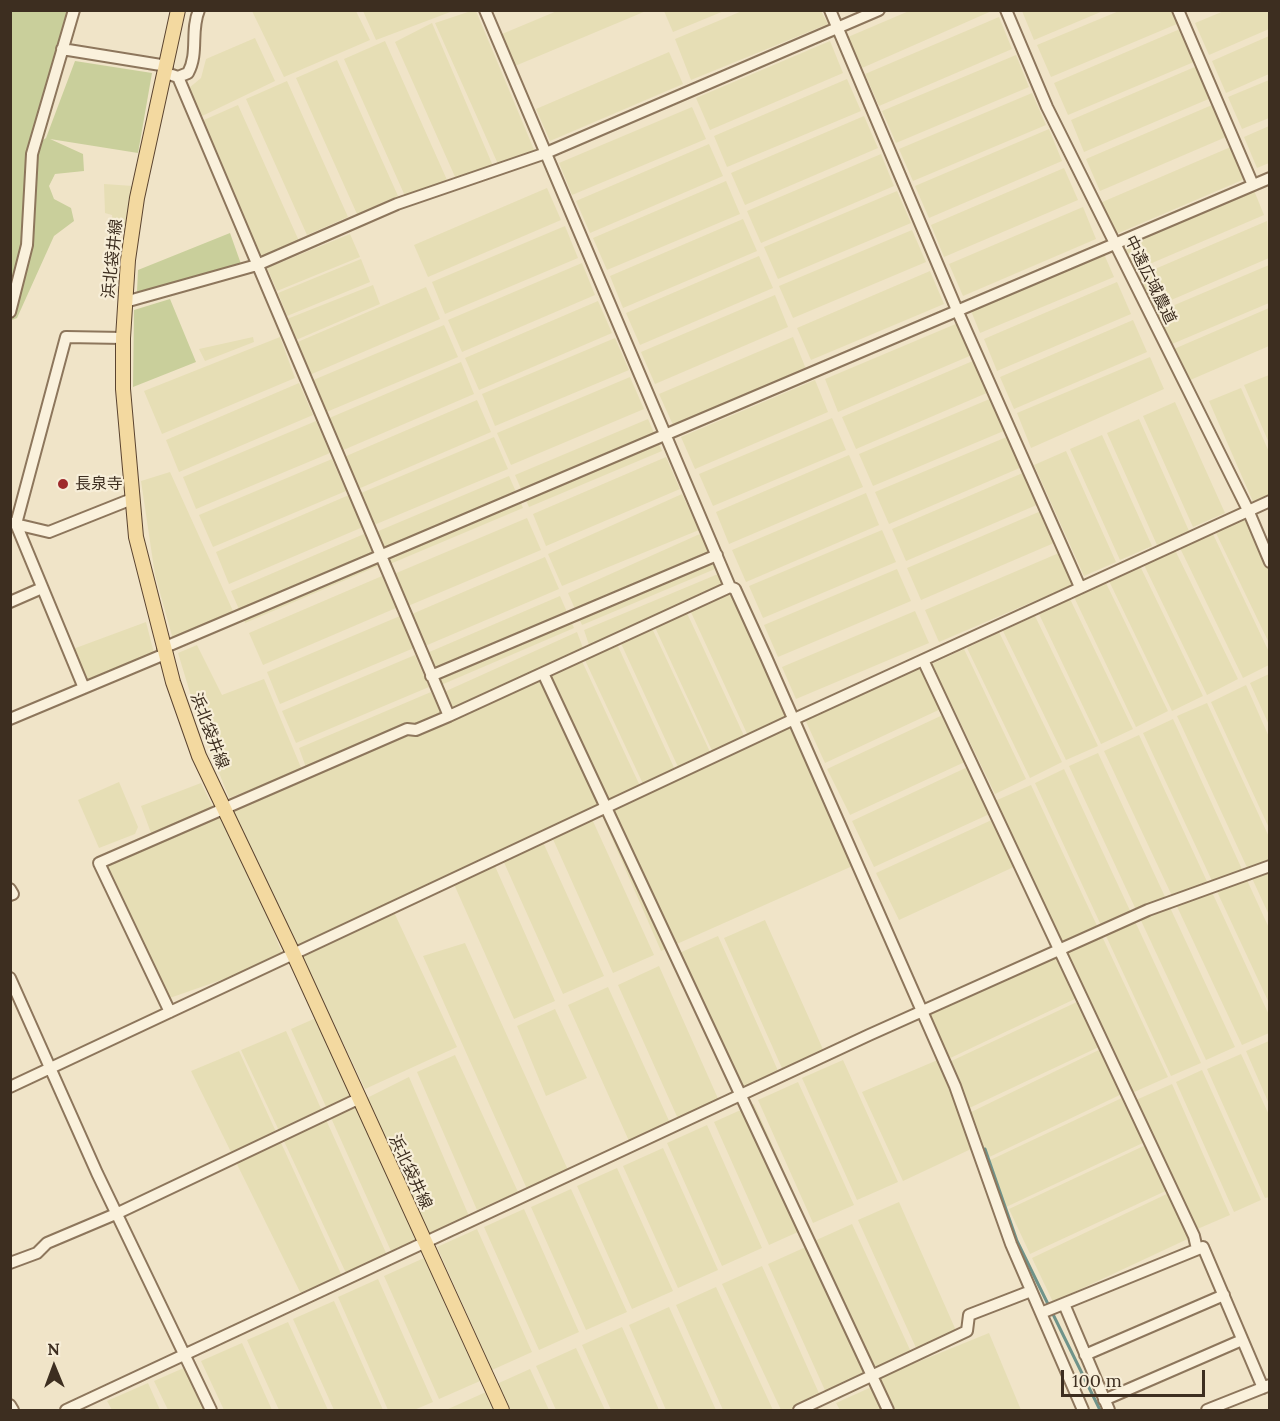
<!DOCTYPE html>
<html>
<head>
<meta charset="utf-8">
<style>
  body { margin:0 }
  #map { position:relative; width:1280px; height:1421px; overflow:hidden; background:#f0e4c8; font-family:Lora,serif }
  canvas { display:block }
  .frame { position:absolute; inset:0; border:12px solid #3d2e20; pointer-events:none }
  .north { position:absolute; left:24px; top:1337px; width:60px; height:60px; -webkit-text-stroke:4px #f7eed8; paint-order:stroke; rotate:359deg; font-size:16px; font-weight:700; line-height:24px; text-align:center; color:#3d2e20 }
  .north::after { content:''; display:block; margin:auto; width:21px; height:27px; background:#3d2e20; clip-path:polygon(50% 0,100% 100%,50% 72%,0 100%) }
  .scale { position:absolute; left:1061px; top:1370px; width:144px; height:27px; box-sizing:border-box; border:3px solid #3d2e20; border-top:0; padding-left:8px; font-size:18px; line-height:21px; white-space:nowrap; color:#3d2e20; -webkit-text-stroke:4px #f7eed8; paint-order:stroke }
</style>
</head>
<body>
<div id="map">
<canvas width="1280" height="1421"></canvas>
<div class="frame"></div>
<div class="north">N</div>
<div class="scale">100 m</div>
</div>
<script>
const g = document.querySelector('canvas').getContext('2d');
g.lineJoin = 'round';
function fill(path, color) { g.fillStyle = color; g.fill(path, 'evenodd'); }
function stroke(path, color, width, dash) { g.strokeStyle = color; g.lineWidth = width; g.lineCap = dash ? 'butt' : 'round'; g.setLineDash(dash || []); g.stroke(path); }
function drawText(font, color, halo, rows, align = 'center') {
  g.font = font + ' Lora,"Noto Sans JP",serif'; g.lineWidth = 4.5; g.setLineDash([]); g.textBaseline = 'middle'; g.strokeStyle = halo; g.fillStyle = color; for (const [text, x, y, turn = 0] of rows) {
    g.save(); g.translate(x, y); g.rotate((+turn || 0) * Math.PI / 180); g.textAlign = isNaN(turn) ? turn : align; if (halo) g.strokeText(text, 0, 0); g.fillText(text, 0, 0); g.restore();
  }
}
fill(new Path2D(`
  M 994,10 L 862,68 L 848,37 L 909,11 Z
  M 252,11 L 356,11 L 370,40 L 284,77 Z
  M 363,11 L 453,11 L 376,40 Z
  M 471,11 L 476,11 L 535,152 L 498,164 L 435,23 Z
  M 557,11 L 557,10 L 646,11 L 515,66 L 502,34 Z
  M 664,11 L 724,11 L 673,32 Z
  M 742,11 L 821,11 L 828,24 L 691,80 L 675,39 Z
  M 1022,11 L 1103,11 L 1034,40 Z
  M 1119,11 L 1180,11 L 1184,21 L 1051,77 L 1037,45 Z
  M 1224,11 L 1269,11 L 1269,29 L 1209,55 L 1195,23 Z
  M 999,17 L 1012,49 L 879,106 L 865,74 Z
  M 432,23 L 493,166 L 456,179 L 395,42 Z
  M 1187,26 L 1201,59 L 1068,115 L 1054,83 Z
  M 1269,36 L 1269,74 L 1226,93 L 1212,61 Z
  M 255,38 L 275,81 L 200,117 L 189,88 L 201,78 L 206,59 Z
  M 385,41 L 447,180 L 405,196 L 344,59 Z
  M 830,41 L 843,73 L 710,130 L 696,98 Z
  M 669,52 L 683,84 L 550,141 L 536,109 Z
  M 1016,55 L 1029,87 L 896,143 L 882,111 Z
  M 337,60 L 398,196 L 357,214 L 296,78 Z
  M 1204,63 L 1218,95 L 1084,152 L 1071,120 Z
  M 847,79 L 861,111 L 727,167 L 714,136 Z
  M 1269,80 L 1269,118 L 1242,129 L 1228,97 Z
  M 287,81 L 348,217 L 307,235 L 246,99 Z
  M 1032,93 L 1046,125 L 913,181 L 899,149 Z
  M 1219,102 L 1233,134 L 1100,191 L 1086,159 Z
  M 238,105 L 299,241 L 258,260 L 197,123 Z
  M 692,107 L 706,139 L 572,195 L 559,163 Z
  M 864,116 L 878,148 L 745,205 L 731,173 Z
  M 1269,126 L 1269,163 L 1257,168 L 1244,137 Z
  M 1049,129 L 1062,161 L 929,218 L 915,186 Z
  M 709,144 L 723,176 L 590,233 L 576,201 Z
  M 1233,146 L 1247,178 L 1114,235 L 1100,203 Z
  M 881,154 L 894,186 L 761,243 L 747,211 Z
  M 1064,168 L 1078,200 L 944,257 L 931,225 Z
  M 726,181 L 740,214 L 607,270 L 593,238 Z
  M 1251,183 L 1264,215 L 1131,272 L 1117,240 Z
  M 104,184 L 133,186 L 124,233 L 114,232 L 112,215 L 105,213 Z
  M 547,188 L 561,220 L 428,277 L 414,245 Z
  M 897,191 L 911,223 L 778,279 L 764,247 Z
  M 1083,207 L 1096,239 L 963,296 L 949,264 Z
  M 743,219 L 757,251 L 623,308 L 610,276 Z
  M 1267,221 L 1269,258 L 1148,310 L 1134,278 Z
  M 565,226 L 578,258 L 445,314 L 432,282 Z
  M 912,230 L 926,262 L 793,318 L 779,286 Z
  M 350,234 L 360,257 L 277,291 L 267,268 Z
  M 1100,245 L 1114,277 L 980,333 L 967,301 Z
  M 759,256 L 773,288 L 640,345 L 626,313 Z
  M 361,259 L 370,282 L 287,316 L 278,293 Z
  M 582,263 L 595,295 L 462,352 L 448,320 Z
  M 1269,265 L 1269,303 L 1165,347 L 1151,315 Z
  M 930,271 L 944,304 L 811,360 L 797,328 Z
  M 1117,282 L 1131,314 L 997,371 L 984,339 Z
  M 373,285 L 380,304 L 296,340 L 287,319 Z
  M 426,287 L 440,319 L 307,376 L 293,344 Z
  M 775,295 L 788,327 L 655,384 L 641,352 Z
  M 598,301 L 612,333 L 479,390 L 465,358 Z
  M 1269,308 L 1269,346 L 1181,384 L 1167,352 Z
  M 1133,320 L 1147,352 L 1014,409 L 1000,377 Z
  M 958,323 L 972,355 L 838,412 L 825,379 Z
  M 444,325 L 458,357 L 324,413 L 311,381 Z
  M 253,337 L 254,342 L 205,361 L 199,349 Z
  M 280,337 L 295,378 L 162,434 L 144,391 Z
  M 793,337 L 806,369 L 673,425 L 659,394 Z
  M 615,338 L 629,370 L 495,426 L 482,394 Z
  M 1150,357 L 1164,389 L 1031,448 L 1017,413 Z
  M 975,360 L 989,392 L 856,449 L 842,417 Z
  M 461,362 L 474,394 L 341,451 L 327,419 Z
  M 1269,375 L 1269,443 L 1244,385 Z
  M 630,377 L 644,409 L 511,465 L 497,433 Z
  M 815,380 L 828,412 L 695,469 L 681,437 Z
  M 299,383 L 313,415 L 179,472 L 166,440 Z
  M 1241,388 L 1269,452 L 1269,498 L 1254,504 L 1209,401 Z
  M 992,398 L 1006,430 L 873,486 L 859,454 Z
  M 477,400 L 491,432 L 358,489 L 344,457 Z
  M 1175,402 L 1225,513 L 1193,527 L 1143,416 Z
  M 832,418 L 846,450 L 713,506 L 699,474 Z
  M 648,419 L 662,451 L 529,507 L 515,475 Z
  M 1139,419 L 1189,531 L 1157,545 L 1107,433 Z
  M 316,421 L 330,453 L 196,509 L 183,477 Z
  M 1102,435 L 1152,546 L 1120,560 L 1070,449 Z
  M 1009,436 L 1022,467 L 889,524 L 875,492 Z
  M 494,437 L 508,469 L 374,525 L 361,493 Z
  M 1066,451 L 1116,562 L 1084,576 L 1034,465 Z
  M 849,455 L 863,487 L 729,544 L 716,512 Z
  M 666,457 L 680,489 L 546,546 L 533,514 Z
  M 332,459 L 346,491 L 213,547 L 199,515 Z
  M 170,472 L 233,611 L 174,643 L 155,575 L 141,481 Z
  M 1025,472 L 1039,504 L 906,561 L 892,529 Z
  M 509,476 L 523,508 L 390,564 L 376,532 Z
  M 866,493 L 879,525 L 746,582 L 732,550 Z
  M 682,494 L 699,530 L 562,586 L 548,554 Z
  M 349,495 L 363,527 L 229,584 L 216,552 Z
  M 1041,511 L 1054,543 L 921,600 L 907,568 Z
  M 1247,516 L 1269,563 L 1269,643 L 1215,531 Z
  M 527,518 L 541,550 L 408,606 L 394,574 Z
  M 882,530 L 896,562 L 763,618 L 749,586 Z
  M 1212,532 L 1269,652 L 1269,665 L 1243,678 L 1180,548 Z
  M 702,533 L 715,569 L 582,625 L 568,593 Z
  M 364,534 L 378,566 L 245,623 L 231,591 Z
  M 1175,550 L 1238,679 L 1207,695 L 1144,565 Z
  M 1059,553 L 1072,585 L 939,642 L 925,610 Z
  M 545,557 L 559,589 L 425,646 L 412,614 Z
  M 1140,566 L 1203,696 L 1172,711 L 1109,581 Z
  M 897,569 L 911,601 L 778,657 L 764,625 Z
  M 718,574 L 725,590 L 650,624 L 711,754 L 679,769 L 619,639 L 591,651 L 584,630 Z
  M 382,576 L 396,608 L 263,665 L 249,633 Z
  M 1105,581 L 1168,711 L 1136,727 L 1074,597 Z
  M 733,592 L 792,720 L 787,723 L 857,864 L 661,951 L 600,811 L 392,908 L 457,1047 L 365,1089 L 233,811 L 393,740 L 308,773 L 299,748 L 431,692 L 442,717 L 453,712 L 444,692 L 577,632 L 586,656 L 616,642 L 676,772 L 644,786 L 584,658 L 581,659 L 640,786 L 608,801 L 548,673 L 537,677 L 606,807 L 750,740 L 690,610 Z
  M 560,596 L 574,628 L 441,685 L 427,653 Z
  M 1070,599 L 1133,729 L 1101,744 L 1039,614 Z
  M 686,611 L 746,740 L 714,755 L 654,625 Z
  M 915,611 L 929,643 L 796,699 L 782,667 Z
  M 400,616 L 414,648 L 280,704 L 267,672 Z
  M 1035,616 L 1098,746 L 1066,760 L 1003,631 Z
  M 146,622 L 154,653 L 84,688 L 73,649 Z
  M 999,632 L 1062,762 L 1030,778 L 967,648 Z
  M 197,645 L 222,695 L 264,679 L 302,770 L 229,798 L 198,719 L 178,653 Z
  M 964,649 L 1026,779 L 995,794 L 932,664 Z
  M 415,655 L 429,687 L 296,743 L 282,711 Z
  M 923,660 L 945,707 L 825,763 L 803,715 Z
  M 1269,674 L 1269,725 L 1250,683 Z
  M 1246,685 L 1269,737 L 1269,828 L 1211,702 Z
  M 1207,703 L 1269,837 L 1269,915 L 1177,716 Z
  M 947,713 L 969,760 L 850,815 L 827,769 Z
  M 1173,719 L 1269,928 L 1269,1003 L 1143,733 Z
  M 1139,735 L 1269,1015 L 1269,1033 L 1242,1045 L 1104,751 Z
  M 1098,753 L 1235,1047 L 1206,1060 L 1069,766 Z
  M 974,764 L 996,811 L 874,867 L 852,821 Z
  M 1064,769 L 1201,1063 L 1171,1076 L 1035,783 Z
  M 119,782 L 138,827 L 135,834 L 99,848 L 78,800 Z
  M 201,783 L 213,807 L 151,833 L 141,806 Z
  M 1031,785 L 1168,1077 L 1132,1093 L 995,801 Z
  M 225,810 L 284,958 L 164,1000 L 99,863 Z
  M 996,818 L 1018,865 L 899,920 L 876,873 Z
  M 592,819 L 654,955 L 613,973 L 552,837 Z
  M 542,840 L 604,976 L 563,994 L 502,858 Z
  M 494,864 L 555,1001 L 514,1019 L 453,882 Z
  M 765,920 L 826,1056 L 785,1075 L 724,938 Z
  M 718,936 L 779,1073 L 738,1091 L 677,954 Z
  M 465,943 L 568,1170 L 527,1189 L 423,956 Z
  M 1056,954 L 1077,998 L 944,1061 L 924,1016 Z
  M 659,966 L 720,1103 L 679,1121 L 618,985 Z
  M 608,987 L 670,1123 L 629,1141 L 568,1005 Z
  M 1079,1001 L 1101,1046 L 963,1111 L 945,1064 Z
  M 555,1009 L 587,1078 L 546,1096 L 517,1026 Z
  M 325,1014 L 367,1098 L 409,1077 L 469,1216 L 391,1251 L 291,1029 Z
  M 286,1031 L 387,1255 L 346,1273 L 241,1050 Z
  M 1269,1041 L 1269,1104 L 1246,1051 Z
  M 1103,1048 L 1124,1093 L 983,1160 L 965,1115 Z
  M 239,1051 L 342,1276 L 301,1294 L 191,1071 Z
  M 1241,1054 L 1269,1115 L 1270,1197 L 1265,1198 L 1207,1069 Z
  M 455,1055 L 518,1192 L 477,1210 L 417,1072 Z
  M 940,1059 L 971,1149 L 903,1181 L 862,1092 Z
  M 843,1060 L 898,1182 L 857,1200 L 802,1078 Z
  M 1202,1070 L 1261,1200 L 1234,1212 L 1176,1082 Z
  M 798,1082 L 854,1205 L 813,1223 L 758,1100 Z
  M 1172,1084 L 1230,1215 L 1195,1230 L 1136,1100 Z
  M 1126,1096 L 1147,1141 L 1006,1207 L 984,1163 Z
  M 754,1104 L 809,1227 L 769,1245 L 714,1122 Z
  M 707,1125 L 762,1248 L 722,1266 L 667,1143 Z
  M 1150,1143 L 1172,1188 L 1030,1254 L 1009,1209 Z
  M 663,1148 L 718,1270 L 678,1288 L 623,1166 Z
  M 617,1168 L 673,1291 L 632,1309 L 577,1186 Z
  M 571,1189 L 627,1312 L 586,1330 L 531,1207 Z
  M 1173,1191 L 1194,1236 L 1053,1302 L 1032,1258 Z
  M 899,1202 L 958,1335 L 917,1350 L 858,1220 Z
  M 524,1209 L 579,1332 L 539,1350 L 484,1227 Z
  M 852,1224 L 911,1352 L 870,1371 L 812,1242 Z
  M 477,1229 L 532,1352 L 492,1370 L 437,1247 Z
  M 808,1246 L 866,1371 L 828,1397 L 768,1264 Z
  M 424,1258 L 480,1381 L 439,1399 L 384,1276 Z
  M 762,1266 L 822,1400 L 799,1410 L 781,1410 L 722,1284 Z
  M 378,1279 L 433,1402 L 414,1410 L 388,1410 L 338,1297 Z
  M 716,1287 L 773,1410 L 723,1410 L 676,1305 Z
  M 334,1301 L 383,1410 L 334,1410 L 293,1319 Z
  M 669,1307 L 716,1410 L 666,1410 L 629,1325 Z
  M 288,1322 L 328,1410 L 279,1410 L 247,1340 Z
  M 622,1327 L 659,1410 L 611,1410 L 582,1345 Z
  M 989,1333 L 1021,1410 L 890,1410 L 876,1379 Z
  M 242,1343 L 272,1410 L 224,1410 L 201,1361 Z
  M 576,1348 L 605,1410 L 556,1410 L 536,1366 Z
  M 195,1363 L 216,1410 L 168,1410 L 154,1381 Z
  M 530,1369 L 549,1410 L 500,1410 L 490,1387 Z
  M 148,1383 L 160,1410 L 112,1410 L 107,1401 Z
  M 876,1385 L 888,1410 L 840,1410 L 836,1403 Z
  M 486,1392 L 494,1410 L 446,1410 Z`), '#e6deb5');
fill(new Path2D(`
  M 10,11 L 78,11 L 36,145 L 46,138 L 75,61 L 152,73 L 138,153 L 50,139 L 83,154 L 84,171 L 55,174 L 49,186 L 54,199 L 71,208 L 74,221 L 54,236 L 17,318 L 12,320 L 26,252 L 11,312 Z
  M 230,233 L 241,264 L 137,292 L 138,270 Z
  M 170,299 L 196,362 L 133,387 L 134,310 Z`), '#c9cf9b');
stroke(new Path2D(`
  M 985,1149 L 1017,1241 L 1100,1410`), '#6f938a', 3);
const minor = new Path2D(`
  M 485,10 L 730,587 L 735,589 L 766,657 L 955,1086 L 1011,1244 L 1083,1410
  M 830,10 L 957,310 L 1080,587
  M 1006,10 L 1047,107 L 1248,510 L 1270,562
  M 1178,10 L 1253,185
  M 62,49 L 167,66
  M 172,75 L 178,77 L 188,73 C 199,53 190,31 199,10
  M 178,77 L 449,716
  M 125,302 L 257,265 L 397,204 L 546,153 L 879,10
  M 10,312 L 27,245 L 32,154 L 74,10
  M 11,523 L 49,532 L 132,499
  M 10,602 L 42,588
  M 163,648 L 1270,178
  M 923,660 L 1194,1236 L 1197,1249
  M 543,673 L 888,1410
  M 431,676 L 717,555
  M 84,688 L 16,524 L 66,337 L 123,338
  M 10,719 L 165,654
  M 10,889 L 13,894 L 10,895
  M 10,978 L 97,1173 L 211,1410
  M 170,1012 L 99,863 L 407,729 L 416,730 L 449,716 L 730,587
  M 10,1087 L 792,720 L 1270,501
  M 10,1263 L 37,1253 L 47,1243 L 118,1213 L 358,1099
  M 1064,1304 L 1109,1410
  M 1041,1313 L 1203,1247 L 1263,1388
  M 1085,1355 L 1224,1295
  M 1104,1400 L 1242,1340
  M 10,1405 L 13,1410
  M 66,1410 L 869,1035 L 1148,910 L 1270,866
  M 799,1410 L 967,1331 L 969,1315 L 1031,1291
  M 1207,1410 L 1270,1385`);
const major = new Path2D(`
  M 178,10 L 137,198 L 128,260 L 123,338 L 123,389 L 136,537 L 173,682 L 199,756 L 293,953 L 502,1410`);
stroke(minor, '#8d765c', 14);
stroke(major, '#5b4430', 16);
stroke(minor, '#faf1dc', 10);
stroke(major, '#f3d9a0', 14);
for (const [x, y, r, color] of [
  [63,484,6,"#9e2a2b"]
]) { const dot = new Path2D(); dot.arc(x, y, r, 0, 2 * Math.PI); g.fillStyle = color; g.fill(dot); stroke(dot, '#f7eed8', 2); }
drawText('16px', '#3d2e20', '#f7eed8', [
  ["浜北袋井線",113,259,-84],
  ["中遠広域農道",1150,280,64],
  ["浜北袋井線",209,731,69],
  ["浜北袋井線",410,1172,65]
]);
drawText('16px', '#3d2e20', '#f7eed8', [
  ["長泉寺",75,484]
], 'left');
</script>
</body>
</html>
